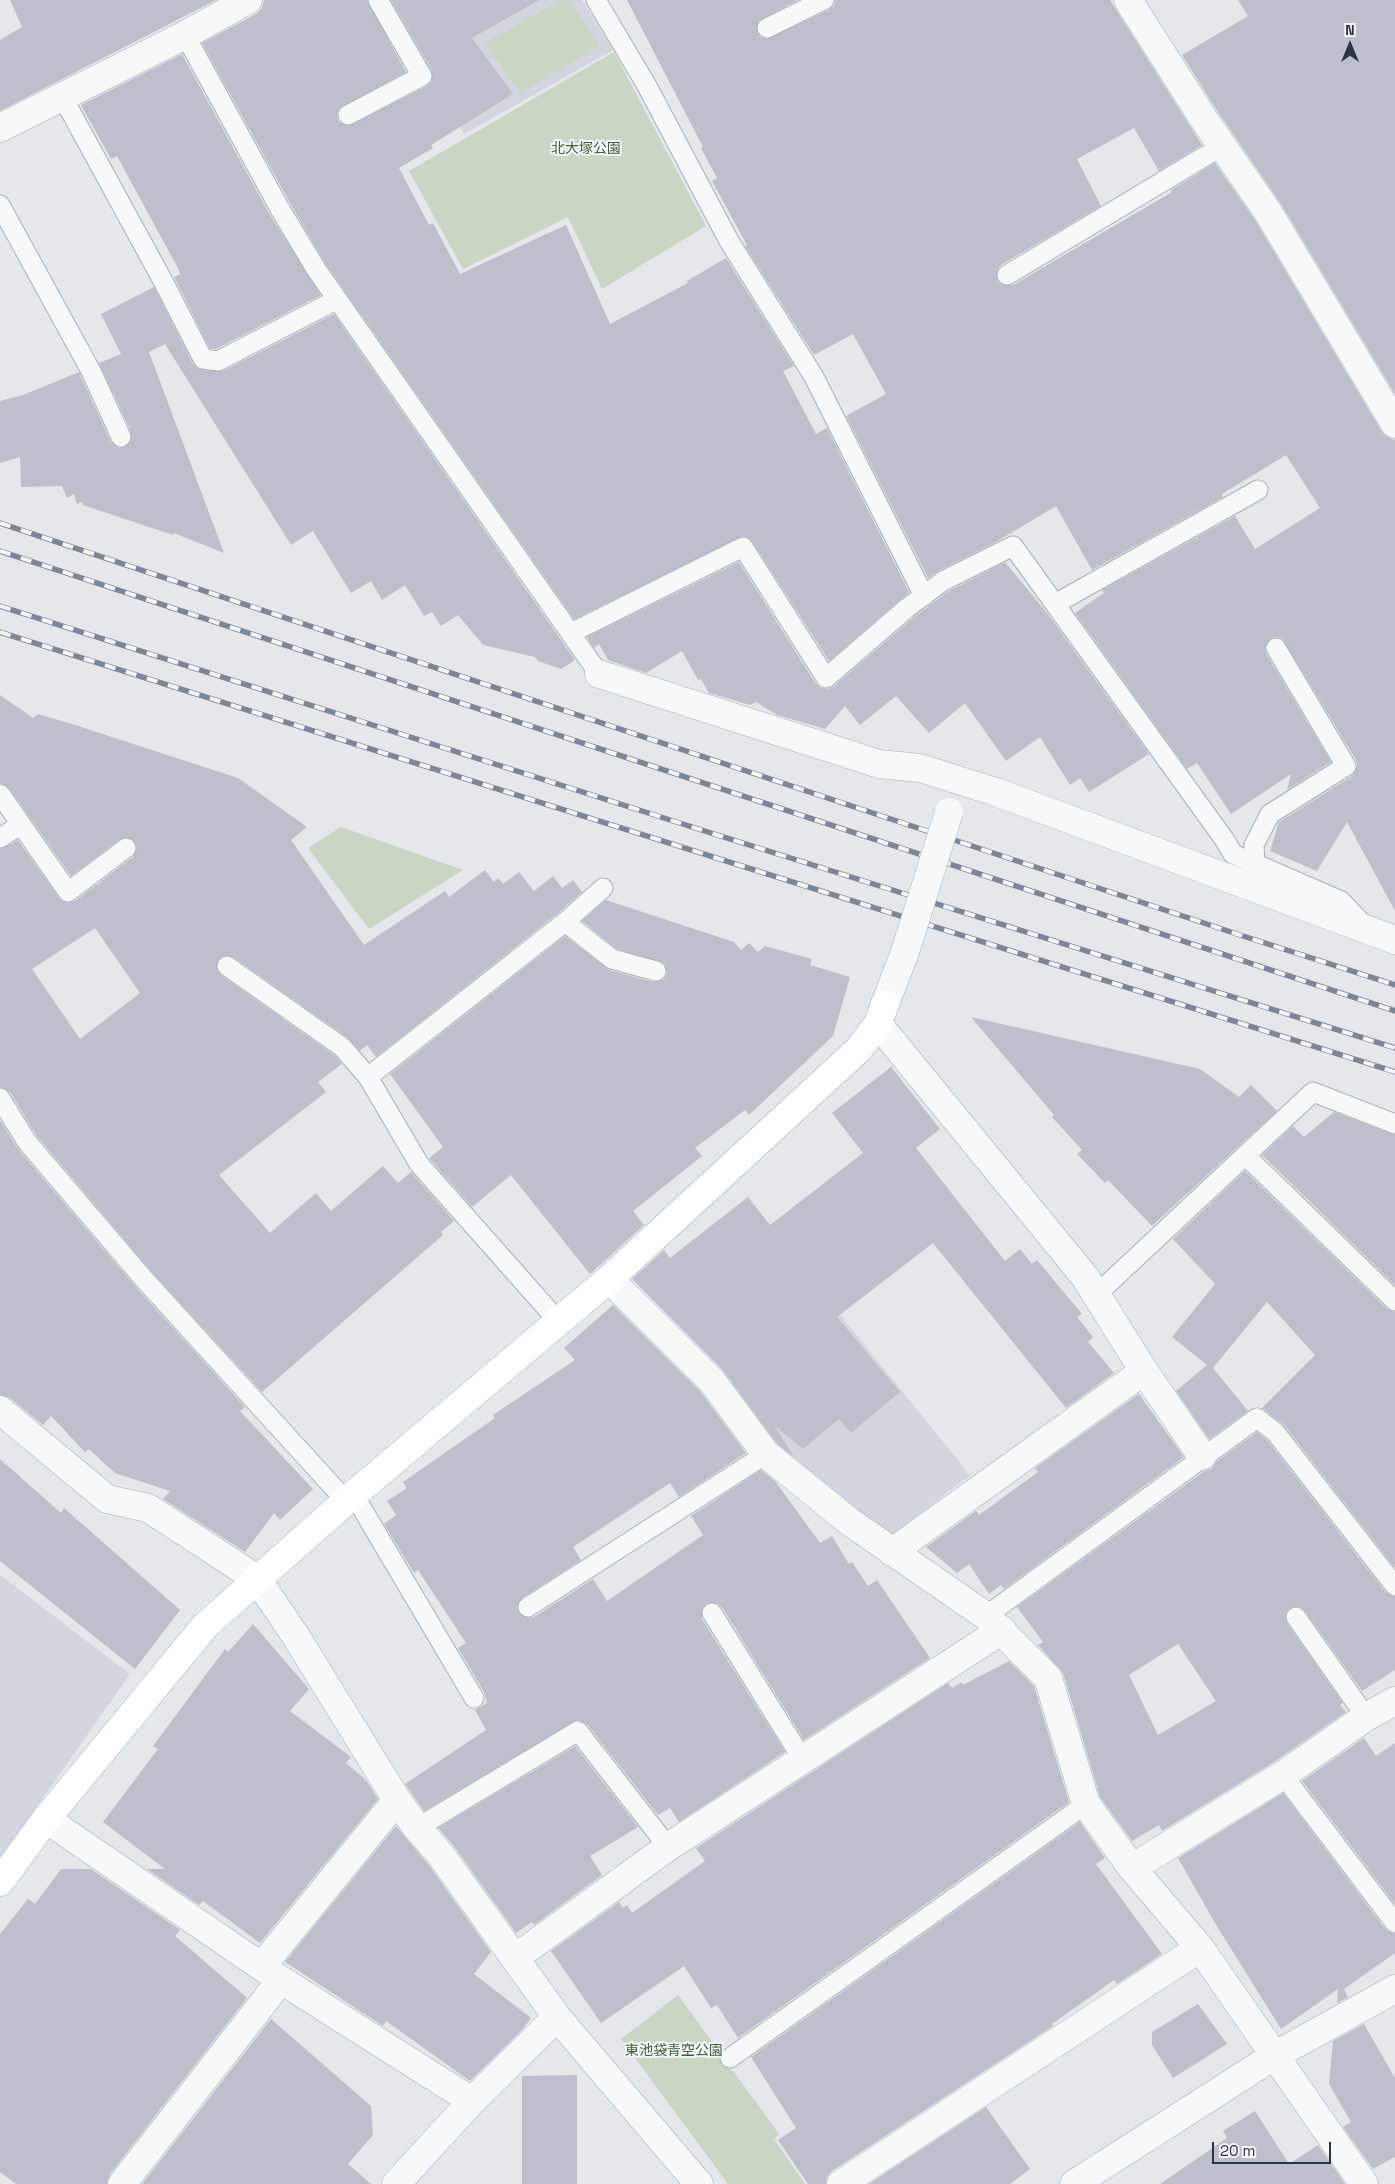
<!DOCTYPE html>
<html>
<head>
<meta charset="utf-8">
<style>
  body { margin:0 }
  #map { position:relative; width:1395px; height:2184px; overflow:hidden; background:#e4e7ec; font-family:"Space Grotesk",sans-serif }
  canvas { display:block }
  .north { position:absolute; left:1325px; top:20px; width:50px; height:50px; -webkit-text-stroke:4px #f4f6f9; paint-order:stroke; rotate:0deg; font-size:14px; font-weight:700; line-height:20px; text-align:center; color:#2b3445 }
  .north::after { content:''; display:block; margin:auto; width:18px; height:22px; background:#2b3445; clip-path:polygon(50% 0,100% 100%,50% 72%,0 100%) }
  .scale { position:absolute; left:1212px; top:2142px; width:119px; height:22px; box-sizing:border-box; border:2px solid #2b3445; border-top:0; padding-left:6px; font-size:15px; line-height:18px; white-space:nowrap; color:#2b3445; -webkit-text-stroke:4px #f4f6f9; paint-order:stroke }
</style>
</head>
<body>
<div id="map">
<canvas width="1395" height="2184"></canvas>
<div class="north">N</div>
<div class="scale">20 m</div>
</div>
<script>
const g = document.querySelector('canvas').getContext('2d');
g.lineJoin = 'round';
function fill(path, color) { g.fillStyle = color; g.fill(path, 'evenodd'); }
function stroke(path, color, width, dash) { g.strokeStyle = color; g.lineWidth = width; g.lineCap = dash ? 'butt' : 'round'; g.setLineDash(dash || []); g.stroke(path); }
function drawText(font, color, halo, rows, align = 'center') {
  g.font = font + ' "Space Grotesk","Noto Sans JP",sans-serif'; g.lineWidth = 4; g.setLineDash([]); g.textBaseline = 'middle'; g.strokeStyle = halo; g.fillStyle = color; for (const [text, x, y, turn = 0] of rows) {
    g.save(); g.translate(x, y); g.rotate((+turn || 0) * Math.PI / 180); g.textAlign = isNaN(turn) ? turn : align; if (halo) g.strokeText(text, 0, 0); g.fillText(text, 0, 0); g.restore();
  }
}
fill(new Path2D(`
  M 389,0 L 582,0 L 613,50 L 464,134 Z
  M 820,1290 L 970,1475 L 892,1535 L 788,1460 L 718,1372 Z
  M 0,1575 L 130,1674 L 0,1859 Z`), '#d2d6de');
fill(new Path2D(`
  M 561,0 L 570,0 L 599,46 L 521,93 L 485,43 Z
  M 614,52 L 706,226 L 602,289 L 568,217 L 463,269 L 409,171 Z
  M 341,827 L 463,870 L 369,929 L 308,848 Z
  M 678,1995 L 779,2134 L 774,2139 L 805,2184 L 728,2184 L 621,2039 Z`), '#c9d6c5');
fill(new Path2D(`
  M 10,0 L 216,0 L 0,111 L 0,40 L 22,27 Z
  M 264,0 L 367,0 L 406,72 L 339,109 L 337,114 L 338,121 L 348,126 L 427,86 L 432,81 L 432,70 L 391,0 L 539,0 L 472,38 L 513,94 L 431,145 L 433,148 L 399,168 L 429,225 L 433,223 L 460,274 L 566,225 L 610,324 L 688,283 L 687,281 L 726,258 L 794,366 L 783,371 L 816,434 L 827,428 L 909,592 L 829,661 L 752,541 L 743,536 L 574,619 L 325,263 L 290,203 L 202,43 L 256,14 L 262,8 Z
  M 627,0 L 798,0 L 758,21 L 757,32 L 760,37 L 767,39 L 829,10 L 834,6 L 835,0 L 1110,0 L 1202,145 L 1159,171 L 1134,128 L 1077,159 L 1101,206 L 1001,265 L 997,270 L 997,280 L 1002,285 L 1013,285 L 1172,192 L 1171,190 L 1215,163 L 1255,220 L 1382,432 L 1387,437 L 1395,440 L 1395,911 L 1347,822 L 1317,871 L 1270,851 L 1279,822 L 1352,776 L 1357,766 L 1356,760 L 1282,638 L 1276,637 L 1270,639 L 1265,648 L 1266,653 L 1331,762 L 1287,790 L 1291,774 L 1231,814 L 1197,763 L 1187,769 L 1075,613 L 1104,593 L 1102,590 L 1235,516 L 1255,549 L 1320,508 L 1286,455 L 1222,494 L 1223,497 L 1092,570 L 1056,506 L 996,542 L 938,571 L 928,578 L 846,416 L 886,394 L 853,334 L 814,355 L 745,246 L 747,245 L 712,181 L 717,178 L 701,148 L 703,147 Z
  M 1238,0 L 1395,0 L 1395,394 L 1281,204 L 1218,112 L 1182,55 L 1248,16 Z
  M 182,54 L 270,215 L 321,295 L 216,349 L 210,349 L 174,277 L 180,274 L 179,270 L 117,156 L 111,159 L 81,105 Z
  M 154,287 L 193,364 L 202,370 L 223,371 L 334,314 L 575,660 L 561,669 L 538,661 L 535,657 L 483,645 L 458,615 L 441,626 L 432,612 L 424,616 L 405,585 L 382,600 L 371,581 L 351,593 L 313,531 L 291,545 L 165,344 L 149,352 L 224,553 L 174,533 L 173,535 L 83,505 L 82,502 L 77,504 L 74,494 L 67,498 L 62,486 L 21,487 L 20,457 L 0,463 L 0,401 L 23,395 L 79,372 L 111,442 L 120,448 L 130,443 L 131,432 L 99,363 L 121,354 L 101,314 Z
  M 739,562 L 816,684 L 821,688 L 827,689 L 833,687 L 914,617 L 949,591 L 1005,562 L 1047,613 L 1149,754 L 1089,792 L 1080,778 L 1070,785 L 1040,737 L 1006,761 L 965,703 L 929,733 L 896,696 L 860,725 L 845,706 L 825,729 L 777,715 L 756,702 L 750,705 L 709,693 L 701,679 L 698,680 L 682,651 L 646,673 L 608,660 L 599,644 L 594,648 L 587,637 Z
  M 0,695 L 33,718 L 38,714 L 72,724 L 238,778 L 307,827 L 291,840 L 364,945 L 445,891 L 449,897 L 485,870 L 494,882 L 498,878 L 503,884 L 519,872 L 534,891 L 553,876 L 562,888 L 573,880 L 582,892 L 558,913 L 376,1057 L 367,1045 L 360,1051 L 348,1038 L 233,957 L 223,956 L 218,960 L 217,970 L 221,975 L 334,1055 L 342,1064 L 318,1082 L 326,1092 L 219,1175 L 270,1233 L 316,1193 L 331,1211 L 383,1166 L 398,1183 L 411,1172 L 454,1221 L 441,1232 L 443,1235 L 262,1392 L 151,1271 L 36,1135 L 10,1092 L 0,1087 L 0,849 L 18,840 L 59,898 L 69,903 L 75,901 L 133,857 L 137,847 L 131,838 L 120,839 L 71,876 L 9,788 L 0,783 ZM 95,928 L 140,993 L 80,1039 L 32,969 Z
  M 606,900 L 734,942 L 741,950 L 749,943 L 758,952 L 765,946 L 812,959 L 810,965 L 850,977 L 833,1036 L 749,1115 L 745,1110 L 695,1148 L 702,1156 L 633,1211 L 644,1225 L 590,1274 L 511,1175 L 472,1207 L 429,1158 L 443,1147 L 390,1074 L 565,936 L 609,970 L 653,982 L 664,979 L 667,973 L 664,963 L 617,949 L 582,921 Z
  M 971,1017 L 1200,1069 L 1239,1097 L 1251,1085 L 1277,1111 L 1152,1226 L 1108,1180 L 1105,1183 L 1077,1154 L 1082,1150 L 1052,1117 L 1054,1115 Z
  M 891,1067 L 940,1129 L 916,1148 L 1005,1261 L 1020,1249 L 1032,1264 L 1037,1260 L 1082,1314 L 1077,1317 L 1093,1337 L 1088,1342 L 1114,1373 L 1066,1408 L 933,1243 L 837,1317 L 900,1392 L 851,1433 L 839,1419 L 803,1449 L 774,1425 L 794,1457 L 777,1443 L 723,1370 L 632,1279 L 664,1250 L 670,1258 L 748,1197 L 770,1225 L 863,1153 L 832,1113 Z
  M 1334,1112 L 1395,1135 L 1395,1285 L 1262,1155 L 1293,1126 L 1304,1137 Z
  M 0,1120 L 18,1149 L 135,1286 L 245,1407 L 240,1411 L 313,1489 L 280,1520 L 274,1513 L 245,1552 L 163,1499 L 170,1491 L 115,1473 L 89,1449 L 85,1452 L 51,1416 L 43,1425 L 10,1398 L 0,1395 Z
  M 1245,1171 L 1387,1309 L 1395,1312 L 1395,1568 L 1284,1425 L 1262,1408 L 1315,1355 L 1267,1302 L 1213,1368 L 1248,1411 L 1209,1439 L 1176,1391 L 1207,1365 L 1172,1337 L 1215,1284 L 1173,1239 Z
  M 613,1305 L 700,1391 L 746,1453 L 679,1497 L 670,1483 L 573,1547 L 581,1560 L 522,1598 L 517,1607 L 519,1613 L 528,1618 L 534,1617 L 593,1579 L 607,1601 L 703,1535 L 691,1516 L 761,1470 L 775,1481 L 820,1543 L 832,1536 L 849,1564 L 852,1562 L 868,1586 L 877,1580 L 930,1658 L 804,1740 L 722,1607 L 717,1603 L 707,1603 L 702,1608 L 702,1619 L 785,1752 L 679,1822 L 670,1808 L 658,1815 L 587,1724 L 577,1720 L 424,1811 L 405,1784 L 486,1730 L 475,1710 L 487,1703 L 484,1692 L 458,1648 L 466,1643 L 418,1570 L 414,1573 L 384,1524 L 396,1515 L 387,1501 L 407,1488 L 403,1482 L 495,1418 L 493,1415 L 575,1360 L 564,1348 Z
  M 1139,1394 L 1184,1457 L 1004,1589 L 1001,1585 L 989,1594 L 969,1564 L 957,1573 L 926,1547 L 976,1511 L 979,1515 L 1038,1472 L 1035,1468 Z
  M 1257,1432 L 1267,1440 L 1386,1593 L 1395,1597 L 1395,1670 L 1362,1691 L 1305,1611 L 1300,1607 L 1290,1608 L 1286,1613 L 1287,1623 L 1343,1703 L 1340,1705 L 1346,1712 L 1274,1762 L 1162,1831 L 1159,1825 L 1132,1841 L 1100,1797 L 1063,1673 L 1038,1645 L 1043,1642 L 1017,1607 L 1203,1472 L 1211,1469 L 1216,1462 ZM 1178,1644 L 1216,1701 L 1158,1735 L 1129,1675 Z
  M 0,1459 L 61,1513 L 64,1508 L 180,1610 L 135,1669 L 0,1561 Z
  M 253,1624 L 309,1689 L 290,1711 L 351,1757 L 346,1763 L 366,1780 L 378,1799 L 260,1943 L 203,1901 L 199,1905 L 147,1869 L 165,1869 L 103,1822 L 158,1749 L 153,1746 L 225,1649 L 228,1652 Z
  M 1009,1661 L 1034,1686 L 1069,1802 L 738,2038 L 717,2005 L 711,2008 L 684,1966 L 601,2023 L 551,1951 L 619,1902 L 623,1908 L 627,1905 L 632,1913 L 705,1861 L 696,1848 L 948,1683 L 952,1688 L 962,1682 L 963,1685 Z
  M 1364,1738 L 1376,1756 L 1395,1743 L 1395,1904 L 1302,1781 Z
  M 575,1746 L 638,1827 L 590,1856 L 602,1875 L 534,1925 L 532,1922 L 516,1933 L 453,1845 L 438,1828 Z
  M 1283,1793 L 1386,1930 L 1395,1934 L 1395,1953 L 1344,1989 L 1348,1997 L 1337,2003 L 1338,1989 L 1281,2029 L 1215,1923 L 1178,1858 Z
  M 1080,1822 L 1105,1858 L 1096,1864 L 1162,1954 L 1117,1984 L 1114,1980 L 1052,2024 L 1053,2026 L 832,2171 L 827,2177 L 826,2184 L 808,2184 L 778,2140 L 796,2128 L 751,2057 Z
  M 396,1826 L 428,1864 L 491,1952 L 474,1974 L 531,2018 L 523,2029 L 470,2081 L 386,2021 L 383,2026 L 285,1962 Z
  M 61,1869 L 91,1869 L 180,1930 L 175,1936 L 247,1998 L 110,2174 L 107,2184 L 16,2184 L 0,2172 L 0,1934 L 28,1899 L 35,1904 Z
  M 1198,2004 L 1227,2044 L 1173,2078 L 1152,2045 L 1152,2032 Z
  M 271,2019 L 371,2106 L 373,2135 L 348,2164 L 371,2184 L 142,2184 Z
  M 1364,2024 L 1395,2078 L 1395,2157 L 1373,2169 L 1343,2127 L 1351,2122 L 1329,2084 L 1333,2041 Z
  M 577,2075 L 577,2184 L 522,2184 L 522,2076 Z
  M 986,2107 L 1030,2169 L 1010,2184 L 869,2184 Z
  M 1255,2111 L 1289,2164 L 1318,2145 L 1345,2184 L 1160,2184 L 1227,2138 L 1223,2131 Z`), '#bbc0ca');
const lane = new Path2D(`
  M 596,0 L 647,86 L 729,241 L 814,377 L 924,596
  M 767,28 L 824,0
  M 185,35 L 280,209 L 316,269 L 599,674
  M 62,96 L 163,281 L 203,359 L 218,361 L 336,300
  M 348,115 L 422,76 L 378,0
  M 0,205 L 92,373 L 121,437
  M 1007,275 L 1222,146
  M 1055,604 L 1258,490
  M 571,633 L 743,547 L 826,678 L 907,608 L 943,581 L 1013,546 L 1224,839 L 1233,854 L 1341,901 L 1364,925
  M 0,794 L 68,892 L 126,848
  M 0,838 L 20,825
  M 1255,865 L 1254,845 L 1270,814 L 1346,766 L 1276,648
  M 565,922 L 612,959 L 656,971
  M 227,966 L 342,1047 L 368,1077 L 419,1164 L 559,1322
  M 368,1077 L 565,922 L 603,888
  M 0,1098 L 27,1142 L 143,1278 L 346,1501
  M 1246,1156 L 1395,1301
  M 1096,1295 L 1313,1092 L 1395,1124
  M 354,1495 L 474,1698
  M 528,1607 L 766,1454
  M 712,1613 L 803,1760
  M 986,1616 L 1257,1418 L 1275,1432 L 1395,1586
  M 1296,1617 L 1366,1717
  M 1283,1775 L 1395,1923
  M 417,1828 L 578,1731 L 668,1847
  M 730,2058 L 1086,1804`);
const street = new Path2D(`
  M 1128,0 L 1205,121 L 1268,212 L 1395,424
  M 0,128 L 185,35 L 248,0
  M 599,674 L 879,764 L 920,768 L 996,792 L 1395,940
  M 885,1004 L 905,952
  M 878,1024 L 1085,1277 L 1144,1371 L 1202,1456
  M 609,1279 L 712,1381 L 766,1454 L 850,1522 L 986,1616 L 1048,1678 L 1086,1804 L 1132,1868 L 1200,1948 L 1364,2184
  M 0,1410 L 107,1499 L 148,1508 L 257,1579 L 295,1635 L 397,1800 L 417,1828 L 440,1854 L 557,2017 L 699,2184
  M 892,1552 L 1144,1371
  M 46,1819 L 281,1980 L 472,2101
  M 1132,1868 L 1283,1775 L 1366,1717 L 1395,1701
  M 515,1958 L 668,1847 L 1002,1630
  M 262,1966 L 397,1800
  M 122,2184 L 281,1980
  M 396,2184 L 472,2101 L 557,2017
  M 841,2184 L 1200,1948
  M 1074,2184 L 1274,2056 L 1395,1989`);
const secondary = new Path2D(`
  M 0,1882 L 46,1819 L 205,1626 L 346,1501 L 609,1279 L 858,1050 L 878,1024 L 885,1004`);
stroke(lane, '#a9aeb7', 21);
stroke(street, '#a9aeb7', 29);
stroke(secondary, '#a9aeb7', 29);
stroke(lane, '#f7f8fa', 19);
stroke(street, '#f7f8fa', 28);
stroke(secondary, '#fff', 28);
const rail = new Path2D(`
  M 0,523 L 1240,935 L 1395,985
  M 0,551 L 1395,1011
  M 0,606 L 711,833 L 1395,1048
  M 0,632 L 1395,1072`);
stroke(rail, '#7d8696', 5.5);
stroke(rail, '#f4f6f9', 4, [11]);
const streetBridge = new Path2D(`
  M 905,952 L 949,812`);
stroke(streetBridge, '#a9aeb7', 29, []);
stroke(streetBridge, '#f7f8fa', 28);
drawText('14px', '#3f6138', '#f4f6f9', [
  ["北大塚公園",586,149],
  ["東池袋青空公園",674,2051]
]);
</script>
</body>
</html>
